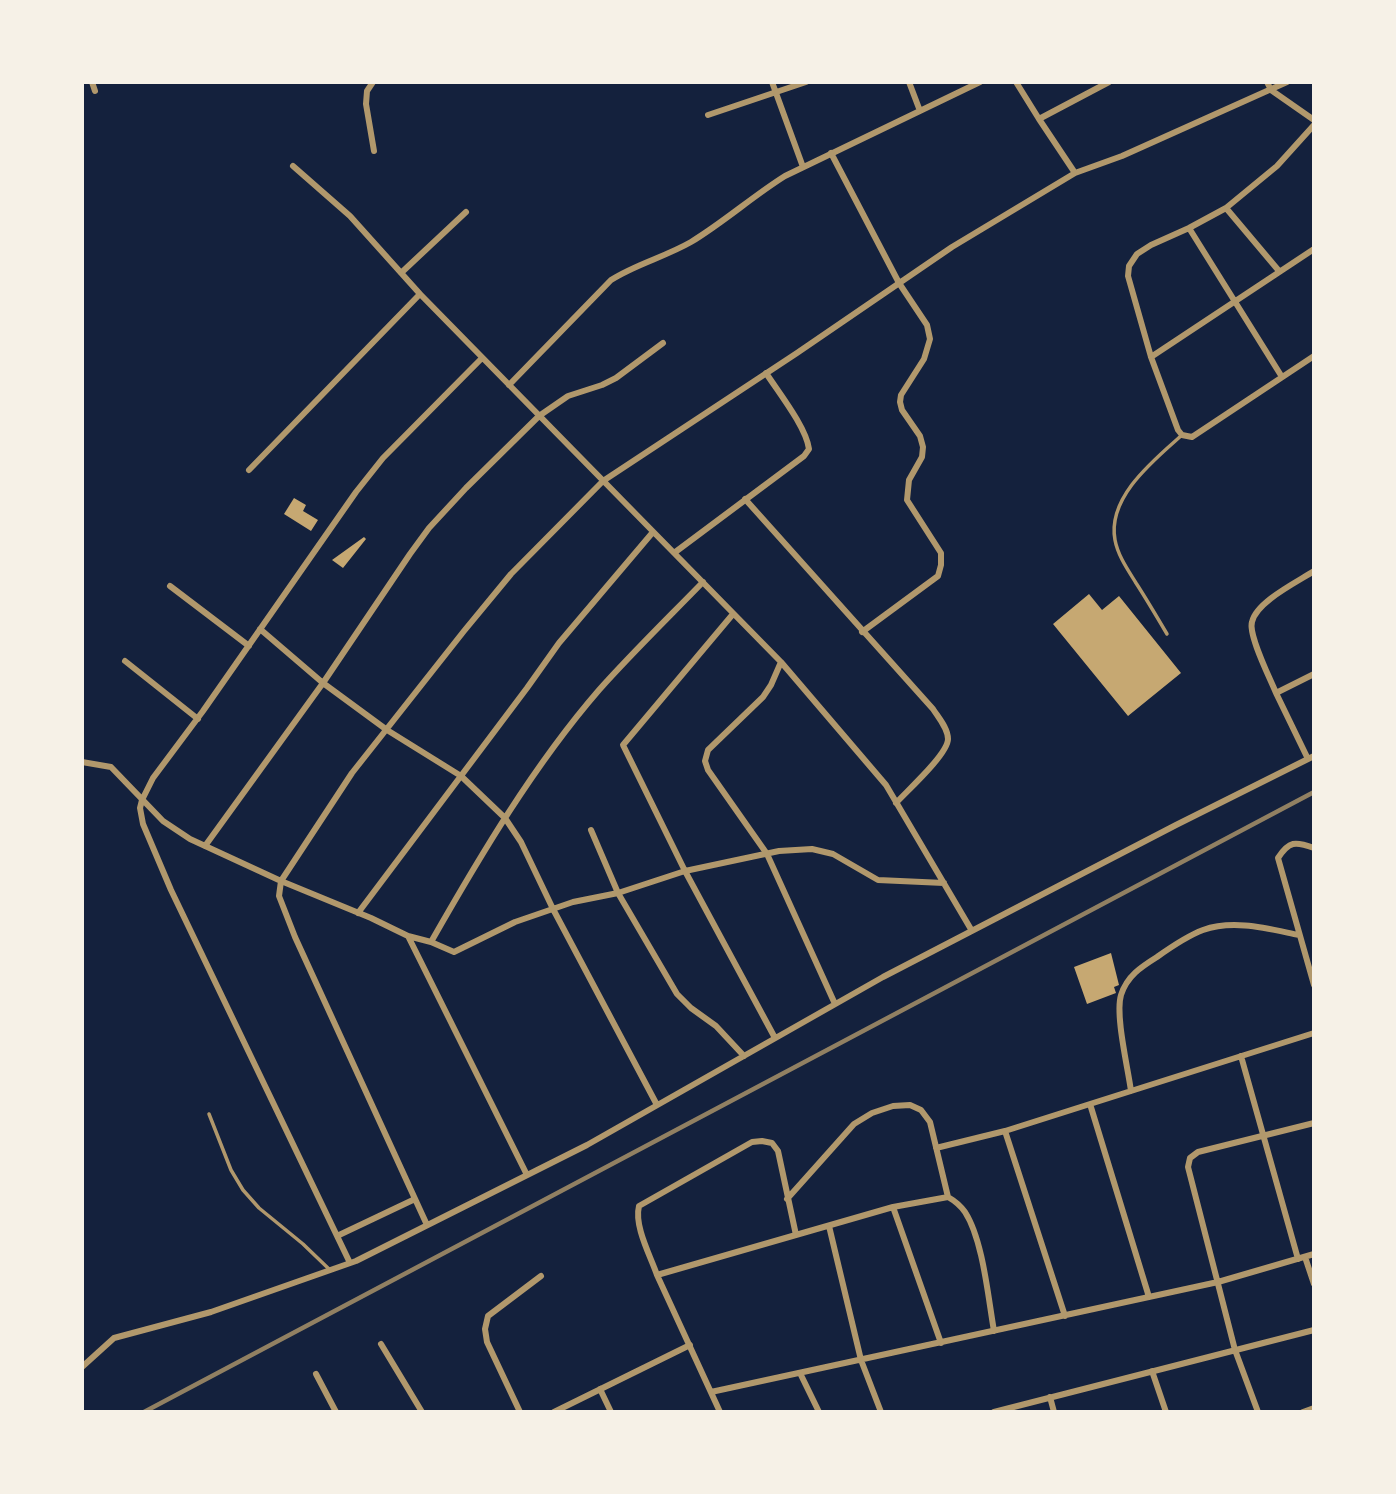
<!DOCTYPE html>
<html>
<head>
<meta charset="utf-8">
<style>
  body { margin:0 }
  #map { position:relative; width:1396px; height:1494px; overflow:hidden; background:#14213d; font-family:"Alegreya Sans",sans-serif }
  canvas { display:block }
  .frame { position:absolute; inset:0; border:84px solid #f6f1e7; pointer-events:none }
</style>
</head>
<body>
<div id="map">
<canvas width="1396" height="1494"></canvas>
<div class="frame"></div>
</div>
<script>
const g = document.querySelector('canvas').getContext('2d');
g.lineJoin = 'round';
function fill(path, color) { g.fillStyle = color; g.fill(path, 'evenodd'); }
function stroke(path, color, width, dash) { g.strokeStyle = color; g.lineWidth = width; g.lineCap = dash ? 'butt' : 'round'; g.setLineDash(dash || []); g.stroke(path); }
fill(new Path2D(`
  M 294,498 L 306,505 L 303,511 L 318,520 L 311,531 L 284,514 Z
  M 364,537 L 366,539 L 343,568 L 332,560 Z
  M 1089,594 L 1102,610 L 1119,596 L 1181,673 L 1128,716 L 1053,624 Z
  M 1111,953 L 1119,985 L 1114,987 L 1116,993 L 1087,1004 L 1074,967 Z`), '#c6a872');
stroke(new Path2D(`
  M 1167,634 C 1157,617 1147,600 1136,583 C 1128,570 1118,556 1115,540 C 1107,497 1154,460 1182,435
  M 209,1114 L 231,1170 L 243,1190 L 259,1208 L 303,1244 L 330,1270`), '#b1986c', 3.5);
stroke(new Path2D(`
  M 92,82 L 95,91
  M 373,82 L 367,91 L 366,104 L 374,151
  M 772,82 L 803,167
  M 909,82 L 920,111
  M 1016,82 L 1039,119
  M 1267,82 L 1271,90 L 1314,120
  M 708,115 L 806,82
  M 831,153 L 899,283 L 927,325 L 930,339 L 924,359 L 901,395 L 900,402 L 902,410 L 920,436 L 923,447 L 922,457 L 909,480 L 907,500 L 941,553 L 941,565 L 938,576 L 862,632
  M 293,166 L 350,216 L 420,294
  M 1075,173 L 1039,119 L 1109,82
  M 1226,208 L 1189,228 L 1151,245 L 1137,254 L 1129,266 L 1128,276 L 1151,357 L 1178,430 L 1182,435 L 1192,437 L 1314,356
  M 1189,228 L 1282,377
  M 1279,271 L 1226,208 L 1277,166 L 1314,125
  M 401,273 L 466,212
  M 1151,357 L 1314,249
  M 509,385 L 611,280 C 636,264 665,257 691,242 C 724,222 753,196 785,176 L 980,82
  M 249,470 L 420,294 L 781,662 L 886,785 L 972,931
  M 745,499 L 933,709 C 938,717 948,728 948,739 C 948,754 907,791 896,803
  M 674,553 L 804,456 L 809,449 C 806,427 779,393 766,373
  M 170,586 L 249,646
  M 733,614 L 623,745 L 685,871 L 775,1038
  M 260,629 L 323,683 L 387,730 L 461,776 L 505,818 L 521,842 L 553,909 L 657,1105
  M 125,661 L 198,719
  M 781,662 L 771,685 L 763,697 L 708,750 L 705,761 L 708,770 L 767,854 L 835,1004
  M 1276,693 C 1270,678 1248,635 1252,622 C 1256,602 1297,582 1314,571
  M 1308,759 L 1276,693 L 1314,674
  M 82,762 L 111,767 L 163,821 L 190,839 L 281,881 L 371,918 L 408,936 L 527,1175
  M 591,830 L 618,893 L 677,994 L 691,1008 L 716,1026 L 744,1056
  M 205,846 L 323,683 L 410,554 L 429,528 L 466,488 L 539,416 L 568,396 L 602,385 L 616,378 L 663,343
  M 1314,848 C 1295,841 1289,841 1278,858 L 1314,985
  M 358,913 L 527,688 L 559,643 L 653,532
  M 408,936 L 431,942 C 480,856 534,765 599,690 C 632,653 668,618 703,582
  M 431,942 L 454,952 L 515,922 L 573,902 L 618,893 L 685,871 L 779,851 L 812,849 L 833,854 L 878,880 L 944,883
  M 1241,1056 L 1298,1259
  M 1131,1091 C 1128,1068 1115,1015 1121,995 C 1127,976 1141,967 1157,957 C 1171,947 1187,936 1203,930 C 1234,919 1269,929 1299,935
  M 936,1148 L 1005,1131
  M 787,1199 L 854,1124 L 872,1113 L 893,1106 L 910,1105 L 921,1110 L 930,1122 L 948,1197
  M 893,1207 L 941,1343
  M 427,1225 L 295,937 L 279,896 L 281,881 L 352,773 L 464,631 L 511,574 L 603,481 L 797,353 L 952,247 L 1075,173 L 1122,156 L 1287,82
  M 829,1226 L 861,1360 L 881,1412
  M 337,1236 L 415,1199
  M 1305,1257 L 1314,1284
  M 350,1263 L 171,890 L 143,824 L 140,808 L 142,800 L 153,778 L 203,711 L 356,492 L 383,458 L 482,358
  M 657,1275 C 650,1255 634,1226 639,1206 L 752,1142 L 762,1141 L 772,1143 L 778,1151 L 796,1235
  M 1149,1297 L 1090,1104 L 1314,1033
  M 1065,1316 L 1005,1131 L 1090,1104
  M 381,1344 L 422,1412
  M 82,1367 L 114,1338 L 211,1312 L 356,1261 L 587,1145 L 883,977 L 1176,825 L 1314,756
  M 1152,1371 L 1166,1412
  M 800,1373 L 819,1412
  M 316,1374 L 336,1412
  M 600,1389 L 611,1412
  M 711,1392 L 1218,1282 L 1314,1254
  M 1050,1397 L 1054,1412
  M 520,1412 L 487,1342 L 485,1329 L 488,1316 L 541,1276
  M 554,1412 L 690,1345
  M 720,1412 L 657,1275 L 893,1207 L 948,1197 C 955,1201 960,1205 965,1212 C 983,1240 988,1297 994,1331
  M 994,1412 L 1314,1330
  M 1258,1412 L 1235,1350 L 1188,1167 L 1190,1158 L 1198,1152 L 1314,1123
  M 1303,1412 L 1314,1408`), '#b1986c', 6);
stroke(new Path2D(`
  M 144,1412 L 1314,792`), '#918062', 4.5);
</script>
</body>
</html>
